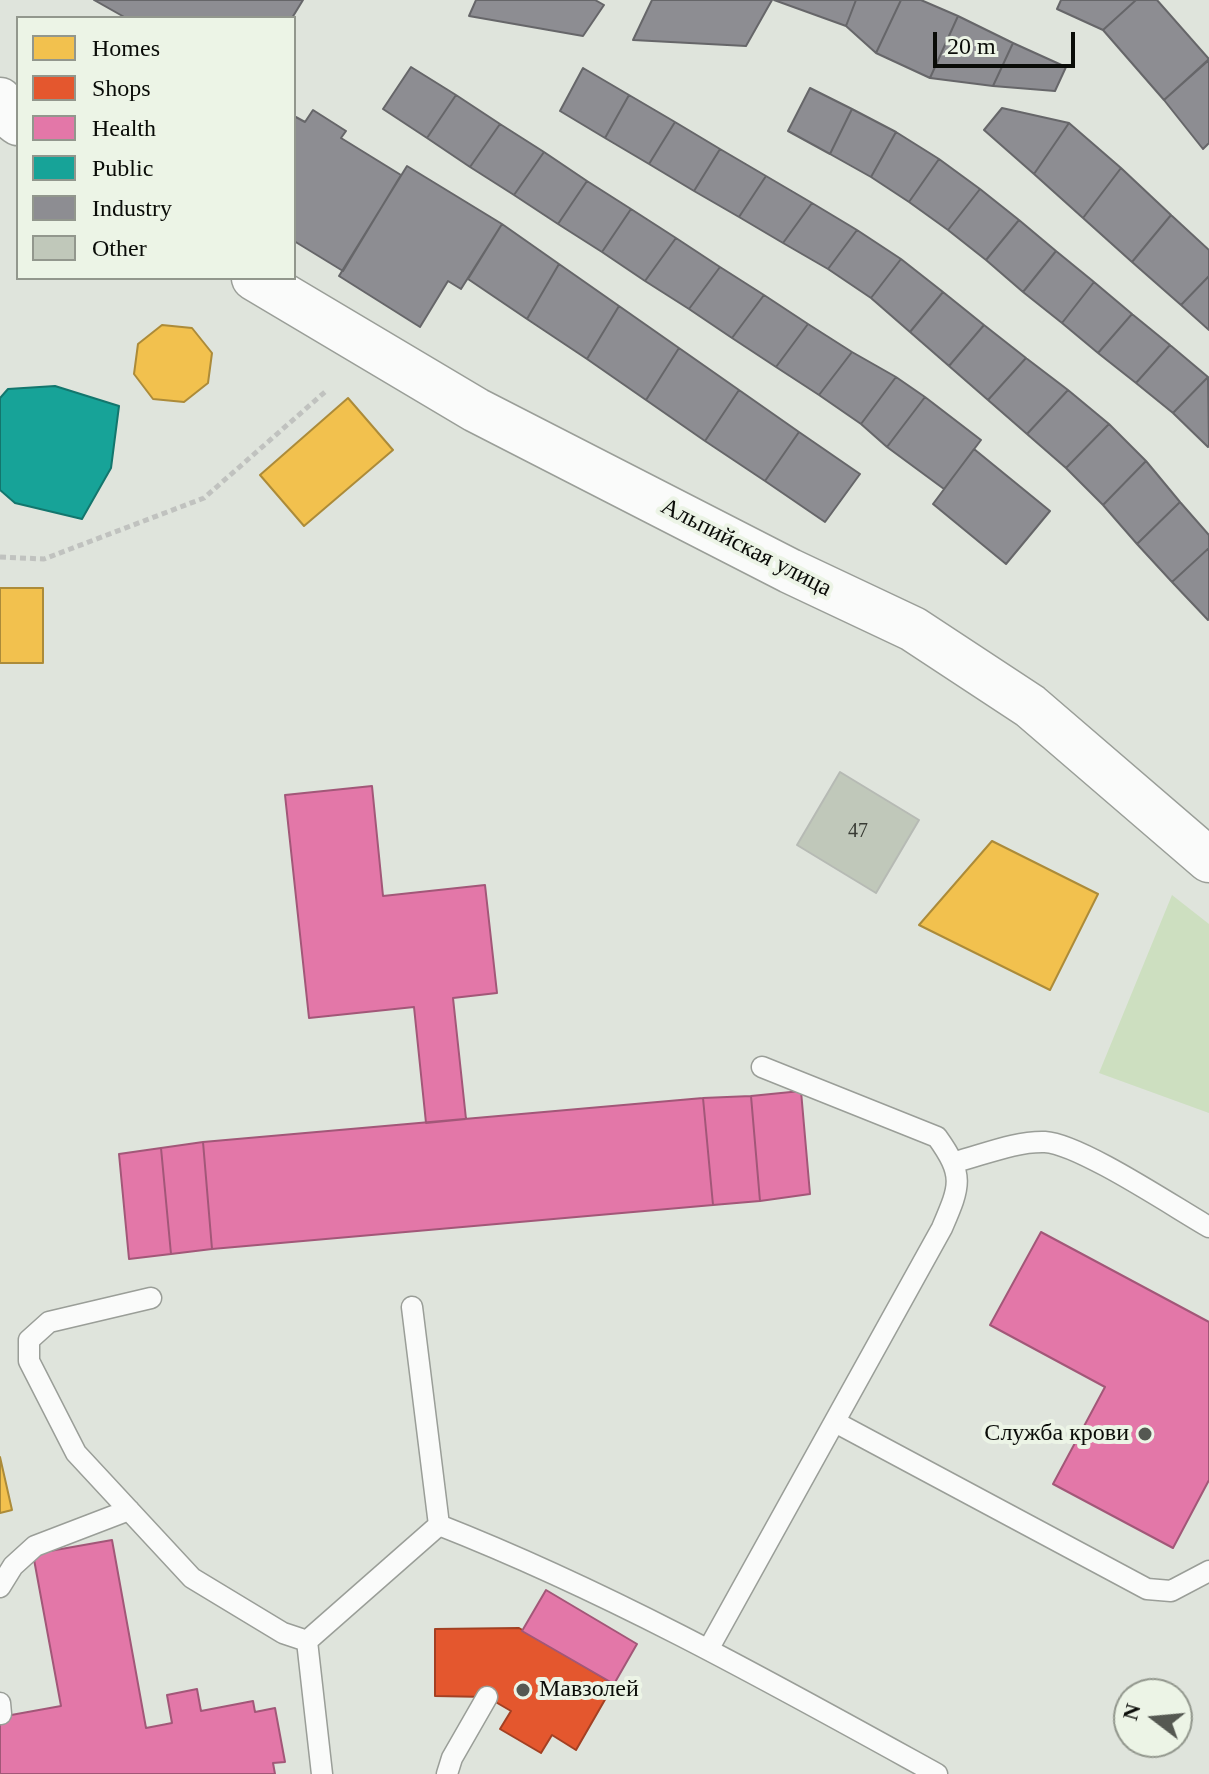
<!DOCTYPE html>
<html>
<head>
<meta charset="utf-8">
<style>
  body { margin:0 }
  #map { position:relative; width:1209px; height:1774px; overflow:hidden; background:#dfe4dc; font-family:"Times New Roman",serif }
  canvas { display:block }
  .legend { position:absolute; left:16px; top:16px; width:280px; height:264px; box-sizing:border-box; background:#ecf4e6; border:2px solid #92978d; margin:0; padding:10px 14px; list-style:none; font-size:24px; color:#0a0c08 }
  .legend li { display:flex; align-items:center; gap:16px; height:40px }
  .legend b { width:40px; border:2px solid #92978d }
  .north { position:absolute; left:1113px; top:1678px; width:80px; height:80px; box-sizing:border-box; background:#ecf4e6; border:2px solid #92978d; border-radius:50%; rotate:286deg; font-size:22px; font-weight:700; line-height:32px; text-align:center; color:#0a0c08 }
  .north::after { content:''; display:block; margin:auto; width:28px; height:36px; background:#555852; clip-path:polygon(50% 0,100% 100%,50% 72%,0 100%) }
  .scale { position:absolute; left:933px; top:32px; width:142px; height:36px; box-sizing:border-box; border:4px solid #0a0c08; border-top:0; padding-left:10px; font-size:24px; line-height:28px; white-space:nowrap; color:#0a0c08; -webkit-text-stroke:6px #ecf4e6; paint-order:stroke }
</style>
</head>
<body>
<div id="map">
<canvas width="1209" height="1774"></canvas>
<ul class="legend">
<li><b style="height:22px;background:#f2c14e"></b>Homes</li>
<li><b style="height:22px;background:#e4572e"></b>Shops</li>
<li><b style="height:22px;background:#e377a8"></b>Health</li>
<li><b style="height:22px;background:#17a398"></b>Public</li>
<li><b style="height:22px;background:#8d8d92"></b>Industry</li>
<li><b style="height:22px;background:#c0c8ba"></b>Other</li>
</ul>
<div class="north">N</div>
<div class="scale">20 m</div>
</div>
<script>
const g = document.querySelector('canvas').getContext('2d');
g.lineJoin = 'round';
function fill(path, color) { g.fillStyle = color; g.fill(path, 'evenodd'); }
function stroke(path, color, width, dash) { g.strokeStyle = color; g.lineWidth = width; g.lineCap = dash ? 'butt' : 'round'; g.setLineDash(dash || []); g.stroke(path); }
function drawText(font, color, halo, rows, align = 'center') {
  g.font = font + ' "Times New Roman",serif'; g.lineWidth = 8; g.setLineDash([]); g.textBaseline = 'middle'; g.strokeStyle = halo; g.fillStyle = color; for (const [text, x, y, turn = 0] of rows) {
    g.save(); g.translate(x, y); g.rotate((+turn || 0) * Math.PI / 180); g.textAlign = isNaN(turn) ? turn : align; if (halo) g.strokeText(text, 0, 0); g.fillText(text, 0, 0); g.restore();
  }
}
fill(new Path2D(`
  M 1172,895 L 1209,924 L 1209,1113 L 1099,1073 Z`), '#cddfc0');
const homes = new Path2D(`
  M 162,325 L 192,328 L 212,353 L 208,383 L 184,402 L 153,399 L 134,374 L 138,344 Z
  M 348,398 L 393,450 L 304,526 L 260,475 Z
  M 0,588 L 43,588 L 43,663 L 0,663 Z
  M 992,841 L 1098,894 L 1050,990 L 919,925 Z
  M 0,1457 L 12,1510 L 0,1513 Z`);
fill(homes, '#f2c14e');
stroke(homes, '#ac8b39', 2);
const shops = new Path2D(`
  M 519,1628 L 614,1684 L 576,1750 L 552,1735 L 541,1753 L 500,1729 L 511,1711 L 487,1697 L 435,1696 L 435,1629 Z`);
fill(shops, '#e4572e');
stroke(shops, '#a34023', 2);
const health = new Path2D(`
  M 372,786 L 383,896 L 485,885 L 497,993 L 453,998 L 466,1119 L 426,1123 L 414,1007 L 309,1018 L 285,795 Z
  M 801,1091 L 810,1194 L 760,1201 L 751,1096 Z
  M 751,1096 L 760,1201 L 713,1205 L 703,1098 Z
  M 703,1098 L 713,1205 L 212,1249 L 203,1142 Z
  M 203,1142 L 212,1249 L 171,1254 L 161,1148 Z
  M 161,1148 L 171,1254 L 129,1259 L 119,1154 Z
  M 1041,1232 L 1209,1322 L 1209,1480 L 1173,1548 L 1053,1484 L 1105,1387 L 990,1325 Z
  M 112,1540 L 146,1728 L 172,1723 L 167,1695 L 197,1689 L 201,1711 L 253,1701 L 255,1712 L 275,1708 L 285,1762 L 273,1763 L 275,1774 L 0,1774 L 0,1717 L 61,1706 L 33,1554 Z
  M 546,1590 L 637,1644 L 614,1684 L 522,1631 Z`);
fill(health, '#e377a8');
stroke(health, '#a25778', 2);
const public = new Path2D(`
  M 55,386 L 119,406 L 111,468 L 82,519 L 15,503 L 0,490 L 0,398 L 8,389 Z`);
fill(public, '#17a398');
stroke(public, '#13766d', 2);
const industry = new Path2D(`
  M 94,0 L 303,0 L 292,18 L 126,18 Z
  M 476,0 L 595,0 L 604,5 L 583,36 L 469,16 Z
  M 652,0 L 772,0 L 746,46 L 633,40 Z
  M 774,0 L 856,0 L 846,26 Z
  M 856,0 L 901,0 L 876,53 L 846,26 Z
  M 901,0 L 921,0 L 958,16 L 930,78 L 876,53 Z
  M 1061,0 L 1136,0 L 1103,30 L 1057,9 Z
  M 1136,0 L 1157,0 L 1209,59 L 1164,100 L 1103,30 Z
  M 958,16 L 1013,43 L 993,86 L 930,78 Z
  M 1013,43 L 1066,67 L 1055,91 L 993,86 Z
  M 1209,60 L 1209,143 L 1203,149 L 1164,100 Z
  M 411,67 L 456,95 L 427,138 L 383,109 Z
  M 583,68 L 629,95 L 605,138 L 560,111 Z
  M 810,88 L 852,109 L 830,154 L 788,131 Z
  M 456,95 L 500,124 L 470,167 L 427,138 Z
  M 629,95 L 675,122 L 649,164 L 605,138 Z
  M 1002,108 L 1069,123 L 1034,174 L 984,130 Z
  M 852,109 L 896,132 L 871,177 L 830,154 Z
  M 313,110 L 346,131 L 341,138 L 401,175 L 343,271 L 294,241 L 294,116 L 305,122 Z
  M 675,122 L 720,149 L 694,191 L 649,164 Z
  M 1069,123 L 1121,168 L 1083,218 L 1034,174 Z
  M 500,124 L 544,152 L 514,195 L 470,167 Z
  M 896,132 L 939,159 L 909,202 L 871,177 Z
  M 720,149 L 766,176 L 739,217 L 694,191 Z
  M 544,152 L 587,181 L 558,224 L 514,195 Z
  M 939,159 L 980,189 L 948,230 L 909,202 Z
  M 407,166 L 502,224 L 461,289 L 448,281 L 420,327 L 339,276 Z
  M 1121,168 L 1171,215 L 1132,262 L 1083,218 Z
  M 766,176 L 812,203 L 783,243 L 739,217 Z
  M 587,181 L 631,209 L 602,252 L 558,224 Z
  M 980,189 L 1019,220 L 986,260 L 948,230 Z
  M 812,203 L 857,230 L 828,269 L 783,243 Z
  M 631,209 L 676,238 L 645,281 L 602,252 Z
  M 1171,215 L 1209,250 L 1209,276 L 1181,305 L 1132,262 Z
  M 1019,220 L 1056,251 L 1023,292 L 986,260 Z
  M 502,224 L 559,264 L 527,319 L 468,279 Z
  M 857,230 L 901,259 L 871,298 L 828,269 Z
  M 676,238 L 720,267 L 689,309 L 645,281 Z
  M 1056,251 L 1094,282 L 1062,323 L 1023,292 Z
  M 901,259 L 943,292 L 910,332 L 871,298 Z
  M 559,264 L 619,306 L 587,359 L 527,319 Z
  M 720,267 L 764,295 L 732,338 L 689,309 Z
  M 1209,276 L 1209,330 L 1181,305 Z
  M 1094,282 L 1132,314 L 1098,353 L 1062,323 Z
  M 943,292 L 984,325 L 949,366 L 910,332 Z
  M 764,295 L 808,324 L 776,367 L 732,338 Z
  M 619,306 L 679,348 L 646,400 L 587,359 Z
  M 1132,314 L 1170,345 L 1136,383 L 1098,353 Z
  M 808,324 L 852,352 L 819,395 L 776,367 Z
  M 984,325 L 1026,358 L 988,400 L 949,366 Z
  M 1170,345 L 1208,377 L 1173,413 L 1136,383 Z
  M 679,348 L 739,390 L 705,441 L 646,400 Z
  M 852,352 L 896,377 L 861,424 L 819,395 Z
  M 1026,358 L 1068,390 L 1027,434 L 988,400 Z
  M 896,377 L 925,397 L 887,447 L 861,424 Z
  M 1208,377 L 1209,445 L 1208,447 L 1173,413 Z
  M 739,390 L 799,432 L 765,481 L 705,441 Z
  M 1068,390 L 1109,424 L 1066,468 L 1027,434 Z
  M 925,397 L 981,440 L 944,489 L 887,447 Z
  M 1109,424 L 1146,461 L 1103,505 L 1066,468 Z
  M 799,432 L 860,474 L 825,522 L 765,481 Z
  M 974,449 L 1050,511 L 1006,564 L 933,504 Z
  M 1146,461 L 1180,502 L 1137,544 L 1103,505 Z
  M 1180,502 L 1209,535 L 1209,548 L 1172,582 L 1137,544 Z
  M 1209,548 L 1209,619 L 1208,620 L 1172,582 Z`);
fill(industry, '#8d8d92');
stroke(industry, '#666669', 2);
const building = new Path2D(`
  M 840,772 L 919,820 L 876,893 L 797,845 Z`);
fill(building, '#c0c8ba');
stroke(building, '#b6bab4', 2);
const lane = new Path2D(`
  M 955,1162 C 983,1155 1015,1141 1045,1142 C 1080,1144 1174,1207 1209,1227
  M 151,1298 L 49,1322 L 29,1340 L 29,1361 L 76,1453 L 192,1578 L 283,1633 L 307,1641
  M 835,1422 L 1147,1589 L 1171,1591 L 1209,1571
  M 439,1525 C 612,1593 774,1684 937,1774
  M 0,1587 L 13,1566 L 35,1546 L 129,1510
  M 709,1648 L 942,1228 C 960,1186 965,1176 937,1137 L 762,1067
  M 0,1703 L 1,1714
  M 322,1774 L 307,1641 L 439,1525 L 412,1307
  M 447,1774 L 452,1758 L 487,1697`);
const secondary = new Path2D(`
  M 0,100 L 9,116 L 18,123
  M 254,278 L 476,410 L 790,571 L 913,629 L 1030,706 L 1209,860`);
stroke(lane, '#9a9e98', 23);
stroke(secondary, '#9a9e98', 47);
stroke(new Path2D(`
  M 0,557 L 44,559 L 204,498 L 326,391`), '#c0c2bf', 5, [6, 4]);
stroke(lane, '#fafbfa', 20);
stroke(secondary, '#fafbfa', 44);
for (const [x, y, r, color] of [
  [1145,1434,8,"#555852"],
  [523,1690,8,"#555852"]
]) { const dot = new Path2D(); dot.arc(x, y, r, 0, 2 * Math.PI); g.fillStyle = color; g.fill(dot); stroke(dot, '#ecf4e6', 3); }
drawText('20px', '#383b34', null, [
  ["47",858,832]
]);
drawText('24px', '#0a0c08', '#ecf4e6', [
  ["Альпийская улица",746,548,27]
]);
drawText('24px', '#0a0c08', '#ecf4e6', [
  ["Служба крови",1129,1434],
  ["Мавзолей",539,1690,"left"]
], 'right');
</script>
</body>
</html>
